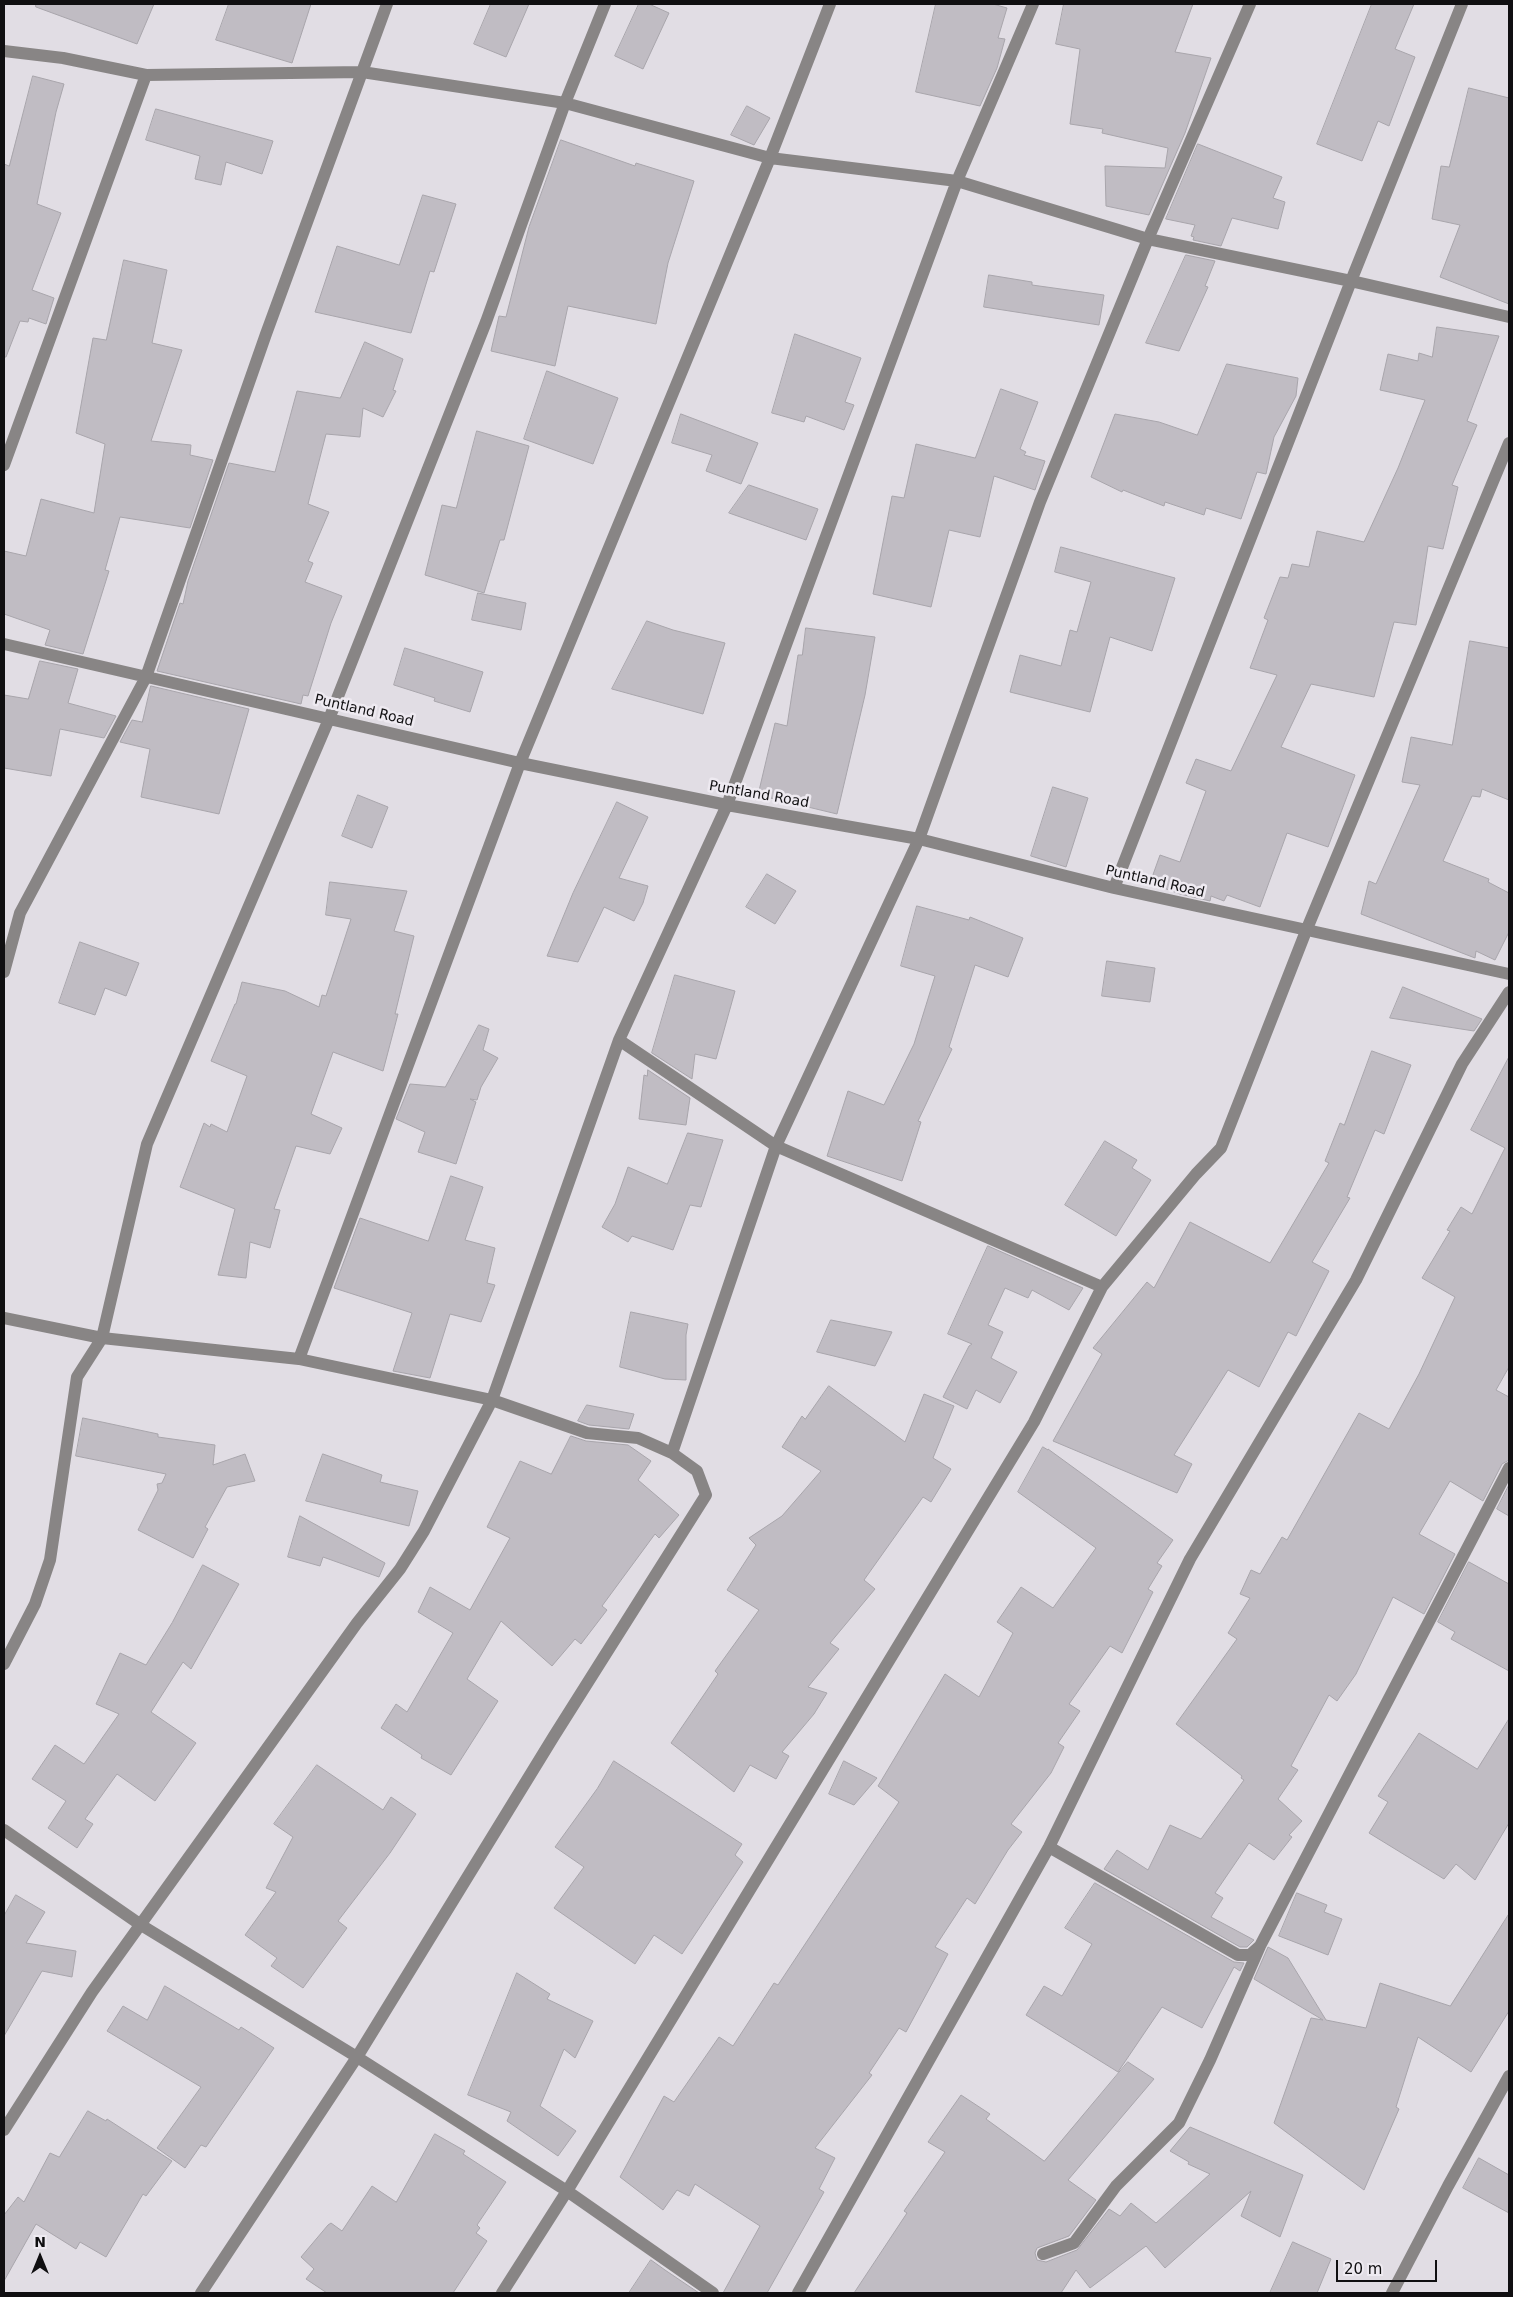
<!DOCTYPE html>
<html>
<head>
<meta charset="utf-8">
<style>
  body { margin:0 }
  #map { position:relative; width:1513px; height:2297px; overflow:hidden; background:#e1dde4; font-family:"DejaVu Sans",sans-serif }
  canvas { display:block }
  .frame { position:absolute; inset:0; border:5px solid #100f11; pointer-events:none }
  .north { position:absolute; left:15px; top:2232px; width:50px; height:50px; -webkit-text-stroke:4px #eeeaf1; paint-order:stroke; rotate:0deg; font-size:14px; font-weight:700; line-height:20px; text-align:center; color:#100f11 }
  .north::after { content:''; display:block; margin:auto; width:18px; height:22px; background:#100f11; clip-path:polygon(50% 0,100% 100%,50% 72%,0 100%) }
  .scale { position:absolute; left:1336px; top:2260px; width:101px; height:22px; box-sizing:border-box; border:2px solid #100f11; border-top:0; padding-left:6px; font-size:15px; line-height:18px; white-space:nowrap; color:#100f11; -webkit-text-stroke:4px #eeeaf1; paint-order:stroke }
</style>
</head>
<body>
<div id="map">
<canvas width="1513" height="2297"></canvas>
<div class="frame"></div>
<div class="north">N</div>
<div class="scale">20 m</div>
</div>
<script>
const g = document.querySelector('canvas').getContext('2d');
g.lineJoin = 'round';
function fill(path, color) { g.fillStyle = color; g.fill(path, 'evenodd'); }
function stroke(path, color, width, dash) { g.strokeStyle = color; g.lineWidth = width; g.lineCap = dash ? 'butt' : 'round'; g.setLineDash(dash || []); g.stroke(path); }
function drawText(font, color, halo, rows, align = 'center') {
  g.font = font + ' "DejaVu Sans",sans-serif'; g.lineWidth = 5; g.setLineDash([]); g.textBaseline = 'middle'; g.strokeStyle = halo; g.fillStyle = color; for (const [text, x, y, turn = 0] of rows) {
    g.save(); g.translate(x, y); g.rotate((+turn || 0) * Math.PI / 180); g.textAlign = isNaN(turn) ? turn : align; if (halo) g.strokeText(text, 0, 0); g.fillText(text, 0, 0); g.restore();
  }
}
const building = new Path2D(`
  M 36,4 L 154,4 L 137,44 L 36,7 Z
  M 229,4 L 311,4 L 292,63 L 216,40 Z
  M 491,4 L 529,4 L 506,57 L 474,44 Z
  M 639,4 L 649,4 L 669,13 L 643,69 L 615,56 Z
  M 936,4 L 993,4 L 1007,8 L 998,38 L 1005,39 L 997,68 L 980,106 L 916,92 Z
  M 1064,4 L 1193,4 L 1175,52 L 1211,58 L 1185,133 L 1149,215 L 1106,206 L 1105,166 L 1165,168 L 1168,148 L 1102,133 L 1103,129 L 1070,124 L 1080,49 L 1056,44 Z
  M 1372,4 L 1414,4 L 1395,49 L 1415,57 L 1389,126 L 1378,121 L 1362,161 L 1317,144 Z
  M 33,76 L 64,84 L 56,112 L 37,204 L 61,213 L 32,290 L 54,298 L 46,324 L 29,318 L 28,322 L 20,321 L 6,357 L 4,357 L 4,164 L 9,166 Z
  M 1469,88 L 1509,98 L 1509,304 L 1440,277 L 1460,225 L 1432,219 L 1441,166 L 1449,167 Z
  M 747,106 L 770,118 L 754,145 L 731,135 Z
  M 156,109 L 273,141 L 262,174 L 226,162 L 221,185 L 195,179 L 200,156 L 146,140 Z
  M 561,140 L 635,166 L 636,163 L 694,181 L 668,263 L 656,324 L 568,306 L 555,366 L 491,351 L 499,316 L 506,317 L 529,227 Z
  M 1198,144 L 1282,177 L 1273,198 L 1285,202 L 1278,229 L 1232,218 L 1221,246 L 1193,240 L 1194,237 L 1191,236 L 1195,225 L 1166,219 Z
  M 423,195 L 456,204 L 434,272 L 430,271 L 411,333 L 315,312 L 337,246 L 399,265 Z
  M 1186,255 L 1215,261 L 1205,286 L 1208,287 L 1179,351 L 1146,343 Z
  M 124,260 L 167,270 L 152,343 L 182,350 L 151,441 L 191,445 L 190,455 L 213,460 L 190,528 L 120,517 L 105,570 L 109,571 L 83,654 L 45,645 L 50,630 L 4,614 L 4,551 L 26,556 L 41,499 L 94,513 L 105,444 L 76,433 L 93,338 L 106,340 Z
  M 989,275 L 1032,282 L 1032,285 L 1104,295 L 1099,325 L 984,307 Z
  M 1437,327 L 1499,336 L 1467,421 L 1477,425 L 1452,485 L 1458,487 L 1443,549 L 1428,546 L 1416,625 L 1394,622 L 1374,697 L 1311,684 L 1281,747 L 1355,775 L 1328,847 L 1287,833 L 1260,907 L 1227,895 L 1224,901 L 1211,896 L 1210,901 L 1180,894 L 1150,883 L 1160,855 L 1180,862 L 1206,791 L 1186,783 L 1196,759 L 1231,771 L 1277,675 L 1250,668 L 1268,620 L 1264,618 L 1280,577 L 1288,578 L 1292,564 L 1309,567 L 1317,531 L 1364,542 L 1398,468 L 1425,400 L 1380,390 L 1388,354 L 1418,361 L 1419,353 L 1432,357 Z
  M 795,334 L 861,358 L 845,402 L 854,405 L 844,430 L 806,416 L 804,422 L 772,413 Z
  M 365,342 L 403,359 L 393,390 L 396,391 L 383,417 L 363,408 L 360,437 L 326,434 L 308,504 L 329,512 L 308,561 L 313,563 L 305,582 L 342,596 L 331,623 L 308,696 L 303,695 L 301,704 L 157,671 L 180,603 L 183,604 L 188,581 L 229,463 L 275,472 L 297,391 L 340,398 Z
  M 1227,364 L 1298,378 L 1296,396 L 1274,437 L 1266,474 L 1257,472 L 1241,519 L 1206,508 L 1204,515 L 1165,502 L 1164,506 L 1123,490 L 1122,492 L 1091,477 L 1115,414 L 1159,422 L 1197,435 Z
  M 547,371 L 618,398 L 593,464 L 524,439 Z
  M 1001,389 L 1038,402 L 1020,449 L 1026,452 L 1024,455 L 1045,461 L 1035,490 L 994,476 L 980,537 L 949,530 L 931,607 L 873,594 L 892,496 L 904,498 L 916,444 L 975,458 Z
  M 681,414 L 758,443 L 741,484 L 706,471 L 712,455 L 672,443 Z
  M 477,431 L 529,446 L 504,540 L 500,540 L 484,593 L 425,575 L 442,505 L 456,508 Z
  M 749,485 L 818,509 L 806,540 L 729,513 Z
  M 1061,547 L 1175,578 L 1152,651 L 1110,637 L 1090,712 L 1010,692 L 1020,655 L 1061,666 L 1070,630 L 1077,632 L 1091,582 L 1055,572 Z
  M 478,593 L 526,603 L 521,630 L 472,620 Z
  M 647,621 L 673,630 L 725,643 L 703,714 L 612,689 Z
  M 806,628 L 875,637 L 865,695 L 837,814 L 758,795 L 775,723 L 787,726 L 798,655 L 802,655 Z
  M 1470,641 L 1509,648 L 1509,800 L 1482,789 L 1480,797 L 1472,796 L 1443,861 L 1489,879 L 1488,882 L 1509,893 L 1509,932 L 1495,960 L 1476,951 L 1475,958 L 1361,914 L 1369,881 L 1376,884 L 1420,785 L 1402,782 L 1411,737 L 1452,745 Z
  M 405,648 L 483,672 L 470,712 L 434,701 L 435,698 L 394,685 Z
  M 40,661 L 78,669 L 68,703 L 116,716 L 104,738 L 60,729 L 51,776 L 4,768 L 4,695 L 28,699 Z
  M 151,686 L 249,709 L 219,814 L 141,797 L 150,749 L 120,742 L 132,720 L 142,722 Z
  M 1053,787 L 1088,798 L 1066,867 L 1031,856 Z
  M 358,795 L 388,807 L 372,848 L 342,836 Z
  M 617,802 L 648,817 L 619,878 L 648,886 L 643,903 L 634,921 L 604,907 L 578,962 L 547,956 L 573,893 Z
  M 767,874 L 796,891 L 775,924 L 746,907 Z
  M 330,882 L 407,891 L 394,931 L 414,936 L 395,1014 L 398,1014 L 383,1071 L 333,1052 L 311,1114 L 342,1128 L 330,1154 L 296,1146 L 274,1209 L 280,1210 L 270,1248 L 250,1242 L 246,1278 L 218,1275 L 235,1209 L 180,1187 L 204,1123 L 210,1127 L 211,1124 L 227,1132 L 247,1076 L 211,1061 L 235,1004 L 236,1004 L 242,982 L 285,991 L 319,1007 L 322,995 L 326,996 L 351,919 L 326,915 Z
  M 917,906 L 969,920 L 970,917 L 1023,938 L 1008,977 L 975,965 L 949,1047 L 952,1049 L 918,1121 L 921,1122 L 902,1181 L 827,1156 L 848,1091 L 884,1105 L 914,1044 L 935,976 L 901,966 Z
  M 80,942 L 139,963 L 126,996 L 105,988 L 95,1015 L 59,1003 Z
  M 1107,961 L 1155,968 L 1150,1002 L 1102,996 Z
  M 675,975 L 735,991 L 716,1059 L 695,1054 L 692,1079 L 652,1053 Z
  M 1403,987 L 1482,1019 L 1474,1031 L 1390,1018 Z
  M 479,1025 L 489,1029 L 483,1050 L 498,1058 L 481,1087 L 477,1100 L 470,1099 L 476,1102 L 456,1164 L 418,1152 L 425,1132 L 396,1119 L 410,1084 L 445,1087 Z
  M 1372,1051 L 1411,1065 L 1384,1134 L 1375,1130 L 1347,1197 L 1350,1198 L 1312,1262 L 1329,1271 L 1296,1336 L 1288,1332 L 1259,1387 L 1228,1370 L 1174,1455 L 1192,1464 L 1177,1493 L 1053,1441 L 1102,1354 L 1093,1348 L 1147,1282 L 1154,1288 L 1190,1222 L 1270,1263 L 1329,1163 L 1325,1161 L 1340,1123 L 1344,1125 Z
  M 1509,1057 L 1509,1367 L 1496,1390 L 1509,1397 L 1509,1460 L 1502,1464 L 1483,1501 L 1450,1481 L 1419,1534 L 1455,1554 L 1424,1614 L 1393,1597 L 1356,1674 L 1337,1701 L 1329,1695 L 1291,1766 L 1298,1770 L 1278,1799 L 1302,1821 L 1289,1835 L 1292,1837 L 1274,1860 L 1249,1843 L 1215,1893 L 1223,1898 L 1211,1917 L 1254,1940 L 1247,1947 L 1240,1947 L 1104,1869 L 1117,1850 L 1148,1870 L 1170,1825 L 1201,1839 L 1244,1780 L 1241,1778 L 1242,1776 L 1176,1724 L 1237,1639 L 1228,1633 L 1250,1598 L 1240,1594 L 1251,1570 L 1260,1574 L 1282,1537 L 1287,1540 L 1359,1413 L 1389,1429 L 1419,1374 L 1455,1297 L 1422,1278 L 1450,1231 L 1447,1230 L 1461,1207 L 1472,1214 L 1505,1148 L 1471,1130 Z
  M 648,1070 L 690,1098 L 686,1125 L 639,1119 L 644,1075 L 647,1076 Z
  M 688,1133 L 723,1140 L 701,1207 L 690,1205 L 673,1250 L 632,1236 L 628,1242 L 602,1227 L 615,1204 L 628,1167 L 667,1184 Z
  M 1105,1141 L 1137,1160 L 1132,1168 L 1151,1180 L 1116,1236 L 1065,1205 Z
  M 451,1176 L 483,1187 L 465,1240 L 495,1248 L 487,1283 L 495,1285 L 481,1322 L 450,1314 L 430,1378 L 393,1371 L 412,1313 L 334,1288 L 360,1218 L 428,1241 Z
  M 988,1246 L 1083,1288 L 1069,1310 L 1032,1290 L 1028,1298 L 1005,1288 L 988,1325 L 1003,1332 L 991,1358 L 1017,1372 L 1000,1403 L 976,1390 L 967,1409 L 943,1397 L 969,1346 L 972,1344 L 948,1334 Z
  M 631,1312 L 688,1324 L 686,1335 L 686,1380 L 665,1379 L 620,1367 Z
  M 831,1320 L 892,1332 L 875,1366 L 817,1352 Z
  M 829,1386 L 905,1442 L 924,1394 L 954,1406 L 933,1458 L 951,1469 L 931,1502 L 923,1497 L 864,1580 L 875,1589 L 830,1643 L 839,1649 L 808,1687 L 827,1693 L 814,1714 L 782,1752 L 789,1756 L 776,1779 L 750,1765 L 734,1792 L 671,1743 L 718,1674 L 715,1671 L 759,1610 L 727,1590 L 756,1545 L 749,1538 L 782,1516 L 821,1471 L 782,1447 L 802,1416 L 805,1419 Z
  M 587,1405 L 634,1414 L 629,1429 L 589,1425 L 578,1421 Z
  M 83,1418 L 158,1434 L 158,1437 L 215,1445 L 213,1465 L 245,1454 L 255,1481 L 227,1487 L 205,1527 L 208,1529 L 193,1558 L 138,1530 L 158,1490 L 157,1484 L 162,1483 L 166,1474 L 76,1456 Z
  M 571,1436 L 586,1441 L 628,1445 L 651,1461 L 638,1480 L 679,1515 L 659,1538 L 655,1534 L 602,1606 L 607,1610 L 581,1644 L 575,1639 L 552,1666 L 501,1621 L 467,1679 L 498,1701 L 451,1775 L 421,1758 L 422,1755 L 381,1728 L 396,1704 L 407,1712 L 453,1633 L 418,1612 L 430,1587 L 470,1610 L 510,1538 L 487,1527 L 520,1461 L 551,1474 Z
  M 1043,1447 L 1048,1450 L 1048,1449 L 1173,1540 L 1157,1563 L 1162,1566 L 1148,1589 L 1153,1592 L 1122,1653 L 1110,1646 L 1069,1704 L 1080,1711 L 1058,1743 L 1064,1747 L 1051,1773 L 1011,1824 L 1022,1832 L 1008,1850 L 975,1904 L 967,1898 L 935,1947 L 948,1954 L 906,2032 L 899,2028 L 869,2073 L 872,2075 L 815,2148 L 835,2158 L 819,2189 L 824,2192 L 767,2293 L 723,2293 L 760,2226 L 695,2184 L 689,2196 L 677,2190 L 663,2210 L 620,2177 L 664,2096 L 674,2102 L 719,2037 L 733,2046 L 774,1983 L 778,1985 L 899,1802 L 878,1786 L 945,1674 L 979,1697 L 1013,1633 L 997,1622 L 1021,1587 L 1053,1608 L 1096,1548 L 1018,1492 Z
  M 323,1454 L 382,1475 L 380,1482 L 418,1491 L 409,1526 L 306,1501 Z
  M 1509,1485 L 1509,1516 L 1497,1509 Z
  M 300,1516 L 385,1563 L 379,1577 L 323,1557 L 320,1566 L 288,1557 Z
  M 1469,1562 L 1509,1584 L 1509,1671 L 1451,1639 L 1455,1632 L 1438,1622 Z
  M 203,1565 L 239,1584 L 191,1669 L 183,1662 L 151,1712 L 196,1743 L 155,1801 L 117,1774 L 85,1819 L 93,1824 L 77,1848 L 48,1828 L 66,1801 L 32,1779 L 55,1745 L 84,1764 L 119,1714 L 96,1704 L 120,1653 L 146,1665 L 172,1623 Z
  M 1509,1719 L 1509,1823 L 1475,1880 L 1456,1864 L 1444,1879 L 1369,1833 L 1388,1802 L 1378,1796 L 1419,1733 L 1477,1769 Z
  M 614,1761 L 742,1844 L 735,1855 L 743,1862 L 682,1954 L 654,1935 L 635,1964 L 554,1908 L 584,1867 L 555,1847 L 597,1789 Z
  M 844,1761 L 877,1778 L 854,1805 L 829,1794 Z
  M 317,1765 L 383,1810 L 391,1797 L 416,1814 L 390,1853 L 338,1921 L 347,1928 L 303,1988 L 271,1966 L 277,1958 L 245,1935 L 276,1892 L 266,1888 L 293,1837 L 274,1824 Z
  M 1095,1883 L 1234,1962 L 1244,1963 L 1240,1971 L 1234,1967 L 1202,2028 L 1162,2007 L 1118,2072 L 1026,2015 L 1044,1986 L 1062,1996 L 1092,1944 L 1065,1928 Z
  M 1297,1893 L 1327,1905 L 1324,1912 L 1342,1919 L 1328,1955 L 1279,1936 Z
  M 16,1895 L 45,1912 L 26,1943 L 76,1951 L 72,1977 L 42,1971 L 4,2036 L 4,1916 Z
  M 1509,1914 L 1509,2011 L 1471,2072 L 1418,2037 L 1396,2107 L 1399,2109 L 1364,2190 L 1274,2123 L 1311,2018 L 1323,2020 L 1254,1979 L 1268,1947 L 1288,1958 L 1326,2020 L 1366,2028 L 1380,1983 L 1450,2006 Z
  M 517,1973 L 550,1994 L 547,1999 L 593,2021 L 575,2058 L 564,2049 L 540,2106 L 576,2131 L 558,2156 L 507,2121 L 511,2112 L 468,2095 Z
  M 165,1986 L 239,2030 L 241,2027 L 274,2048 L 206,2147 L 201,2145 L 185,2168 L 157,2148 L 201,2087 L 107,2031 L 123,2006 L 147,2020 Z
  M 1128,2062 L 1154,2079 L 1068,2180 L 1096,2200 L 1069,2236 L 1037,2248 L 1035,2253 L 1037,2260 L 1046,2262 L 1077,2250 L 1109,2209 L 1120,2216 L 1131,2203 L 1156,2223 L 1210,2174 L 1188,2164 L 1189,2162 L 1170,2151 L 1190,2127 L 1303,2175 L 1280,2237 L 1241,2216 L 1251,2191 L 1165,2268 L 1146,2246 L 1090,2288 L 1076,2270 L 1061,2293 L 854,2293 L 907,2213 L 904,2211 L 945,2152 L 928,2142 L 961,2095 L 990,2114 L 986,2119 L 1044,2161 Z
  M 88,2111 L 106,2121 L 107,2119 L 172,2161 L 146,2196 L 143,2194 L 106,2257 L 80,2242 L 76,2249 L 36,2224 L 4,2281 L 4,2215 L 18,2197 L 24,2202 L 50,2153 L 59,2157 Z
  M 435,2134 L 465,2151 L 463,2154 L 506,2182 L 477,2225 L 480,2228 L 476,2233 L 487,2241 L 453,2293 L 327,2293 L 306,2279 L 314,2269 L 301,2257 L 328,2225 L 331,2223 L 342,2231 L 372,2186 L 396,2202 Z
  M 1479,2158 L 1509,2175 L 1509,2213 L 1463,2188 Z
  M 1293,2242 L 1331,2259 L 1317,2293 L 1270,2293 Z
  M 651,2260 L 665,2270 L 699,2293 L 629,2293 Z`);
fill(building, '#c0bcc3');
stroke(building, '#a8a5ab', 1);
stroke(new Path2D(`
  M 4,51 L 63,58 L 146,75 L 362,72 L 565,103 L 770,158 L 957,181 L 1148,239 L 1351,281 L 1509,317
  M 4,465 L 146,75
  M 4,644 L 520,763 L 727,805 L 919,839 L 1114,888 L 1509,974
  M 1114,888 L 1351,281 L 1462,4
  M 4,972 L 20,913 L 146,677 L 266,334 L 387,4
  M 619,1040 L 776,1146 L 1102,1287
  M 4,1318 L 102,1338 L 299,1359 L 492,1400 L 587,1433 L 638,1438 L 672,1453 L 697,1471 L 706,1495 L 554,1736 L 357,2057 L 201,2293
  M 299,1359 L 520,763 L 770,158 L 830,4
  M 672,1453 L 776,1146 L 919,839 L 1040,502 L 1148,239 L 1250,4
  M 4,1664 L 35,1604 L 50,1560 L 77,1377 L 102,1338 L 147,1144 L 329,719 L 486,322 L 565,103 L 605,4
  M 4,1830 L 141,1925 L 357,2057 L 567,2191 L 713,2293
  M 1049,1847 L 1238,1955 L 1250,1955 L 1260,1946
  M 4,2130 L 92,1992 L 357,1623 L 400,1569 L 424,1531 L 492,1400 L 619,1040 L 727,805 L 957,181 L 1033,4
  M 1043,2254 L 1074,2243 L 1116,2186 L 1179,2123 L 1210,2060 L 1260,1946 L 1509,1468
  M 502,2293 L 567,2191 L 1034,1422 L 1102,1287 L 1196,1174 L 1221,1148 L 1306,931 L 1509,443
  M 798,2293 L 1049,1847 L 1190,1559 L 1356,1280 L 1462,1064 L 1509,992
  M 1392,2293 L 1448,2186 L 1509,2076`), '#888585', 12);
drawText('14px', '#100f11', '#eeeaf1', [
  ["Puntland Road",364,711,13],
  ["Puntland Road",759,795,10],
  ["Puntland Road",1155,882,13]
]);
</script>
</body>
</html>
